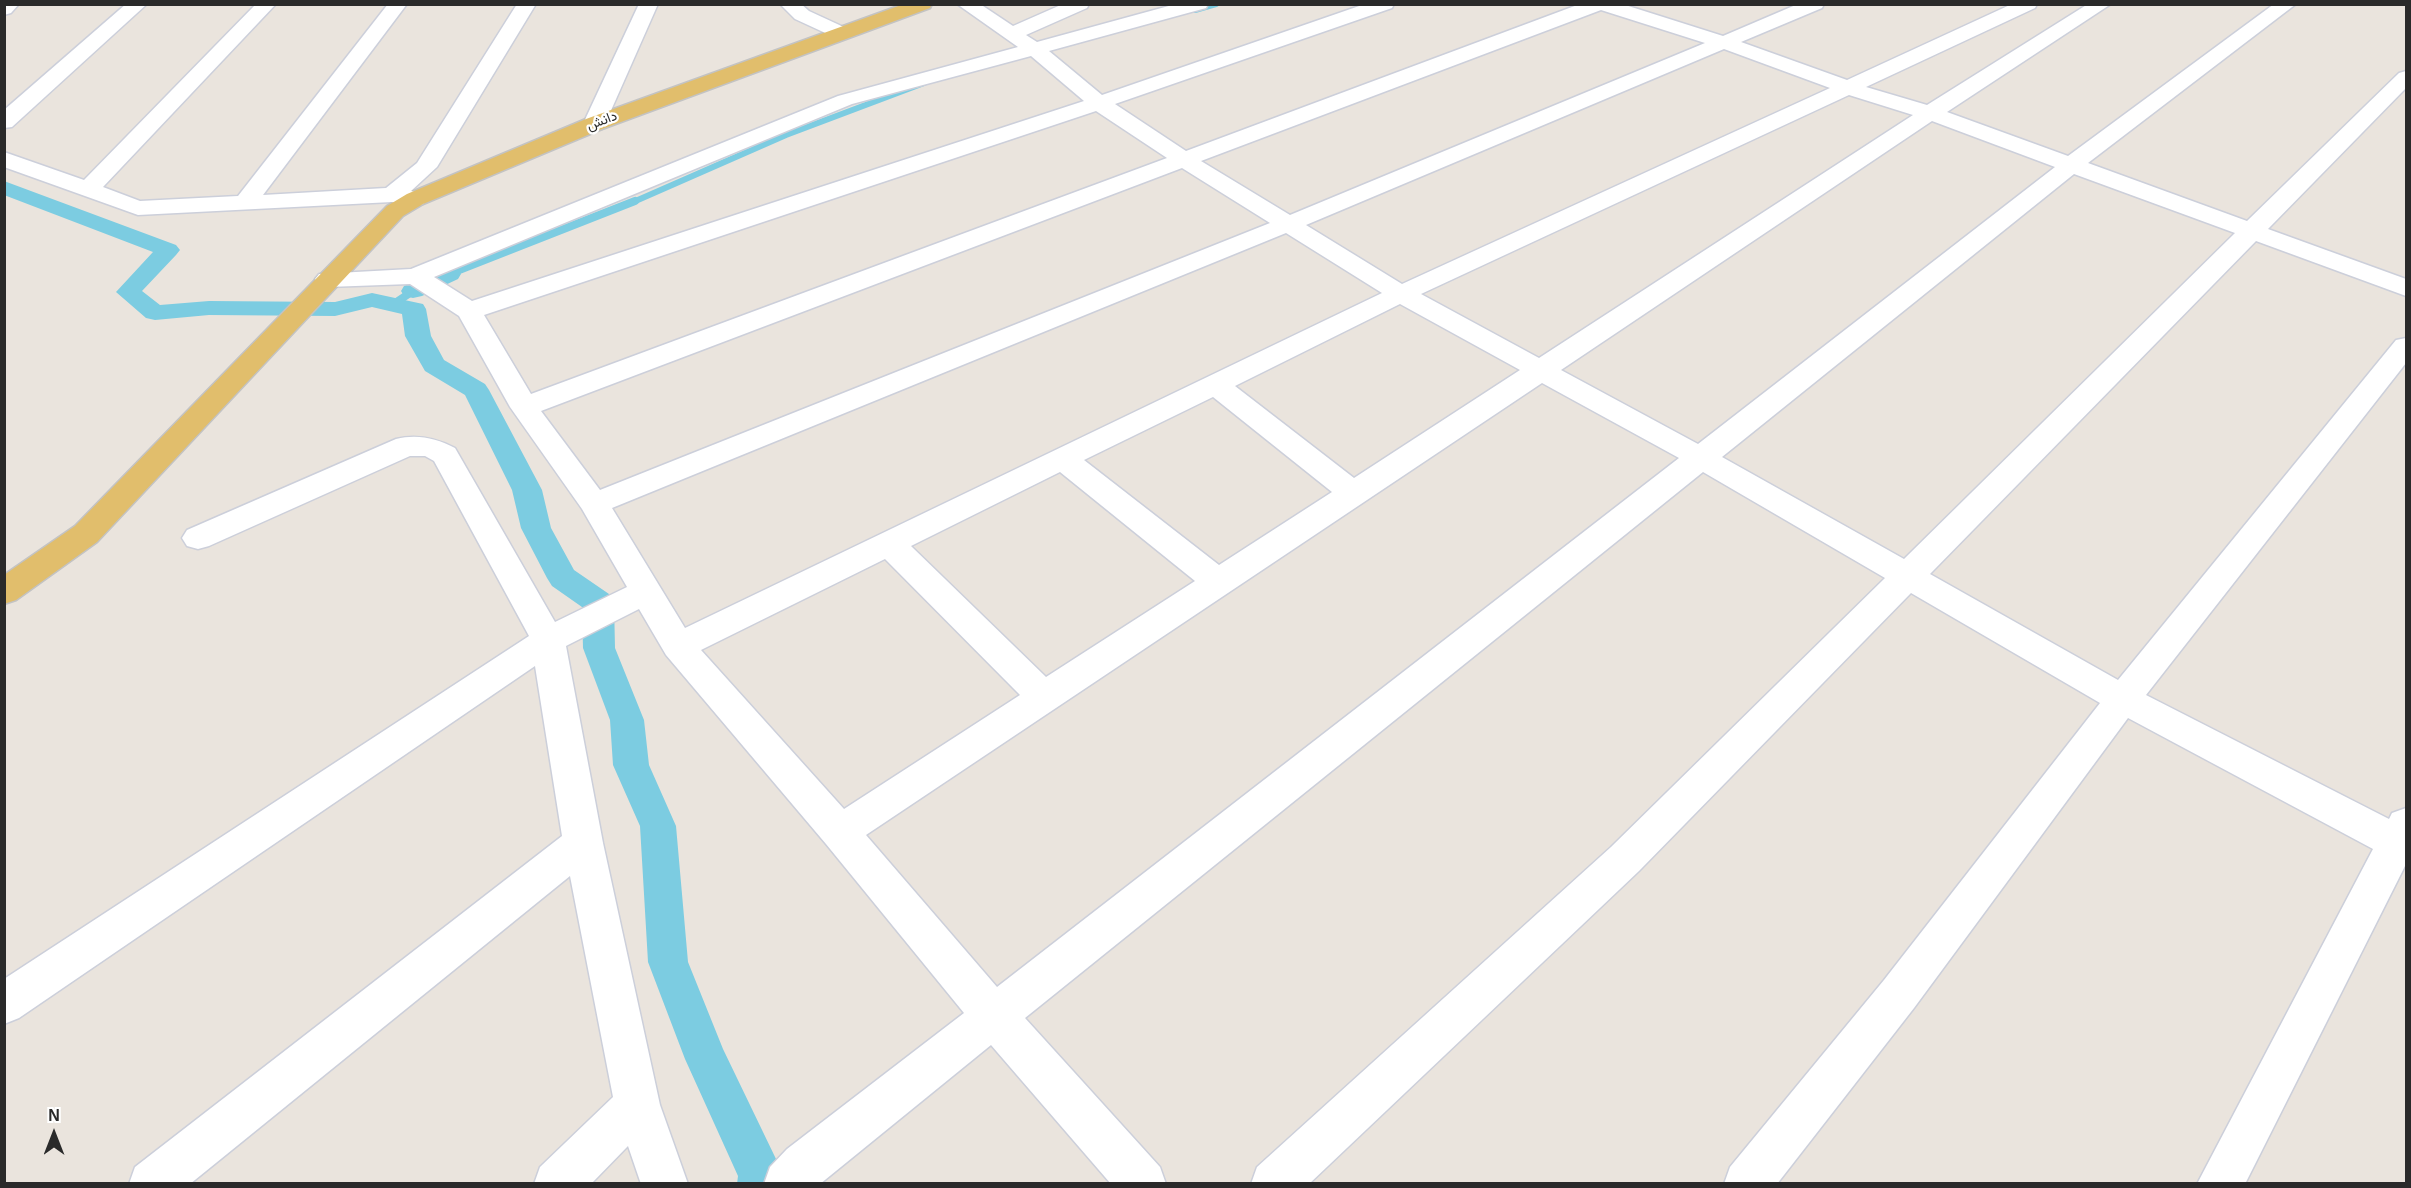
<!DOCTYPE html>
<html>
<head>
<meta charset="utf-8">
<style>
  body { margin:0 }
  #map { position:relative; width:2411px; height:1188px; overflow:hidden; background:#eae4dd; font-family:Arial,sans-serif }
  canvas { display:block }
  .frame { position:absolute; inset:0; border:6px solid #2a2a2a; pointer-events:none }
  .north { position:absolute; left:24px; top:1104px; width:60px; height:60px; -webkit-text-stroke:4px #fff; paint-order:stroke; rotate:0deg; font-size:16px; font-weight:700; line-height:24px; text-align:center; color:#2a2a2a }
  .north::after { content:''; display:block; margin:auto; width:21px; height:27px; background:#2a2a2a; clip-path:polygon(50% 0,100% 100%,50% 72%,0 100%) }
</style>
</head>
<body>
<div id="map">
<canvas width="2411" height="1188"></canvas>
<div class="frame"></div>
<div class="north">N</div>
</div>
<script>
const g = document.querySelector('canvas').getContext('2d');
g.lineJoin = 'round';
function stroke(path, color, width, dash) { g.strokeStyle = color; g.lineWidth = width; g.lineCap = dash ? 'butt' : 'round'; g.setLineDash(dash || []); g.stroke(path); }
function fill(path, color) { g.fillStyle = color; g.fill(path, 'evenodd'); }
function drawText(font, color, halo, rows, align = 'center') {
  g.font = font + ' Arial,Vazirmatn,sans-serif'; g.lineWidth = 4.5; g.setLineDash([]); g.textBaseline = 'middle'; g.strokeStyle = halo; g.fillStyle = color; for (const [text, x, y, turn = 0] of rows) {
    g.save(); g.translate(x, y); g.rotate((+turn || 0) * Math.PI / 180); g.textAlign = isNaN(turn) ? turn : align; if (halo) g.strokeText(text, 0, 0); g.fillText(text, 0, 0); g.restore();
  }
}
stroke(new Path2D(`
  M 1195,10 L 1216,4
  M 631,203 L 786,135 L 924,83`), '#7ccce1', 6);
stroke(new Path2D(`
  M 449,274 L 635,201
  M 392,305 L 413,291`), '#7ccce1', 8);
fill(new Path2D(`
  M 4,181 L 176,245 L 180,250 L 176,255 L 142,291 L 160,305 L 209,301 L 335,302 L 372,293 L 423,304 L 426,309 L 431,336 L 444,360 L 485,384 L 489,390 L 542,490 L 551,528 L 574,570 L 609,594 L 614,602 L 615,648 L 644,720 L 649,765 L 676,826 L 688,962 L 723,1049 L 776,1159 L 782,1175 L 783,1184 L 737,1184 L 738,1176 L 685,1059 L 648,962 L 640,826 L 613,765 L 610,720 L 583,648 L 582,607 L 552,586 L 547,578 L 521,528 L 512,490 L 465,395 L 425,371 L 405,336 L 402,314 L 372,307 L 335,316 L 209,315 L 155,320 L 146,318 L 116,292 L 153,252 L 4,195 Z
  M 449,267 L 458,269 L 461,274 L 458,279 L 422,296 L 413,298 L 404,296 L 401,291 L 404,286 Z`), '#7ccce1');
const minor = new Path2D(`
  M 4,4 L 19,4 L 11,13 L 4,15 Z
  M 126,4 L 147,4 L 12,127 L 4,128 L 4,110 Z
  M 256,4 L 276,4 L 103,187 L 140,201 L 238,196 L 388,4 L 407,4 L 263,195 L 386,188 L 417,163 L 517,4 L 536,4 L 437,167 L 411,191 L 423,194 L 427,199 L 423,204 L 415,206 L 392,202 L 138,215 L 4,167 L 4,152 L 84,180 Z
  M 639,4 L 658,4 L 605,124 L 602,129 L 594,130 L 586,129 L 583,124 Z
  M 780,4 L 801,4 L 809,11 L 848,29 L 851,33 L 848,37 L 834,37 L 795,19 Z
  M 957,4 L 980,4 L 1013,26 L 1063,4 L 1089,4 L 1087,8 L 1026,35 L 1037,42 L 1176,4 L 1208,4 L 1206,8 L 1049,51 L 1102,95 L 1365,4 L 1394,4 L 1392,8 L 1115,104 L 1186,151 L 1580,4 L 1622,4 L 1723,36 L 1798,4 L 1824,4 L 1822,8 L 1741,42 L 1847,80 L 2012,4 L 2037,4 L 2035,8 L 1866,87 L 1927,105 L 2088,4 L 2111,4 L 1947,112 L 2068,156 L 2274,4 L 2296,4 L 2088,163 L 2247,221 L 2399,73 L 2406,71 L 2406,88 L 2268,229 L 2406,279 L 2406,296 L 2256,241 L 1930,574 L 2118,680 L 2396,340 L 2406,338 L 2406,363 L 2146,695 L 2389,819 L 2392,813 L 2406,808 L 2406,864 L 2245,1184 L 2197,1184 L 2373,849 L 2128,718 L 1914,1008 L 1777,1184 L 1724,1184 L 1730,1167 L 1884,980 L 2100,703 L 1911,593 L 1639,871 L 1309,1184 L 1251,1184 L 1257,1167 L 1611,847 L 1885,578 L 1703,472 L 1025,1018 L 1160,1167 L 1166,1184 L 1111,1184 L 991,1045 L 820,1184 L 764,1184 L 770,1167 L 787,1149 L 964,1013 L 826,844 L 666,655 L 639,609 L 566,646 L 603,843 L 660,1105 L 688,1184 L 641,1184 L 628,1146 L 591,1184 L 534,1184 L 540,1167 L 613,1097 L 570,876 L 190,1184 L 129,1184 L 135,1167 L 562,836 L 535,666 L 19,1018 L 4,1024 L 4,979 L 529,636 L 434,461 L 425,456 L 410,456 L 209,546 L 198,549 L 187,546 L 182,538 L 187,530 L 396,439 C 417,434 436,438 455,448 L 555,622 L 627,587 L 582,509 L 510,407 L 459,316 L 410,284 L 328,287 L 319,284 L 315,279 L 319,274 L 411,269 L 838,96 L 1018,47 ZM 1601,10 L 1705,43 L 1290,215 L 1201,161 ZM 1724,49 L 1830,88 L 1402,284 L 1306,225 ZM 1031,56 L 1084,101 L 472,301 L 434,277 L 852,104 ZM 1849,95 L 1913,115 L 1539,358 L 1421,294 ZM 1096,111 L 1167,158 L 531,394 L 484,315 ZM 1932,121 L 2055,167 L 1698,444 L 1561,370 ZM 1182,168 L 1270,223 L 600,490 L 541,411 ZM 2074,174 L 2235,233 L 1904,559 L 1722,457 ZM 1286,233 L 1382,293 L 685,628 L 612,508 ZM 1400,304 L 1520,370 L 1354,478 L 1235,386 ZM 1542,383 L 1679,458 L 997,987 L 866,835 ZM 1213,397 L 1332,492 L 1219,565 L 1084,460 ZM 1060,472 L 1195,581 L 1046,677 L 911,546 ZM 885,559 L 1020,695 L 844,809 L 701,650 Z`);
const major = new Path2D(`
  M 904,4 L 932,4 L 930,8 L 602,129 L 423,204 L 403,216 L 97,542 L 16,600 L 4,604 L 4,575 L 75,526 L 387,206 L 407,194 L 586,119 Z`);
stroke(minor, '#cccfda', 3);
stroke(major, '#c3c3c3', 3);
fill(minor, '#fff');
fill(major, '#e1be6c');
drawText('14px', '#2a2a2a', '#fff', [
  ["دانش",602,121,-21]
]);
</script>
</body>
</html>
